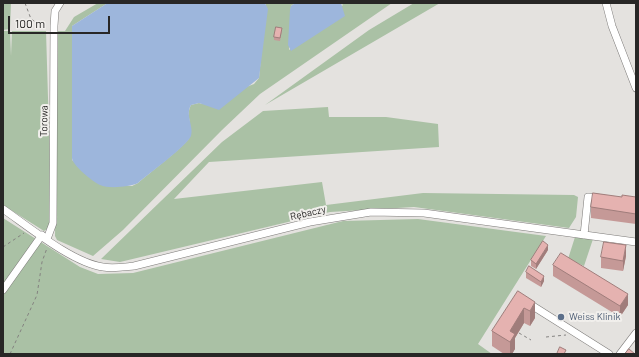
<!DOCTYPE html>
<html>
<head>
<meta charset="utf-8">
<style>
  body { margin:0 }
  #map { position:relative; width:639px; height:357px; overflow:hidden; background:#e4e2df; font-family:Barlow,sans-serif }
  canvas { display:block }
  .frame { position:absolute; inset:0; border:4px solid #282726; pointer-events:none }
  .scale { position:absolute; left:8px; top:16px; width:102px; height:18px; box-sizing:border-box; border:2px solid #282726; border-top:0; padding-left:5px; font-size:12px; line-height:14px; white-space:nowrap; color:#282726; -webkit-text-stroke:3px #f1efec; paint-order:stroke }
</style>
</head>
<body>
<div id="map">
<canvas width="639" height="357"></canvas>
<div class="frame"></div>
<div class="scale">100 m</div>
</div>
<script>
const g = document.querySelector('canvas').getContext('2d');
g.lineJoin = 'round';
function fill(path, color) { g.fillStyle = color; g.fill(path, 'evenodd'); }
function stroke(path, color, width, dash) { g.strokeStyle = color; g.lineWidth = width; g.lineCap = dash ? 'butt' : 'round'; g.setLineDash(dash || []); g.stroke(path); }
function drawText(font, color, halo, rows, align = 'center') {
  g.font = font + ' Barlow,sans-serif'; g.lineWidth = 4; g.setLineDash([]); g.textBaseline = 'middle'; g.strokeStyle = halo; g.fillStyle = color; for (const [text, x, y, turn = 0] of rows) {
    g.save(); g.translate(x, y); g.rotate((+turn || 0) * Math.PI / 180); g.textAlign = isNaN(turn) ? turn : align; if (halo) g.strokeText(text, 0, 0); g.fillText(text, 0, 0); g.restore();
  }
}
fill(new Path2D(`
  M 3,3 L 11,3 L 10,29 L 3,30 Z
  M 98,3 L 122,3 L 106,4 L 72,26 L 72,160 L 107,186 L 132,186 L 138,183 C 146,176 186,145 189,138 C 194,128 185,115 191,105 L 199,103 L 202,104 L 254,84 L 259,78 L 266,4 L 265,3 L 295,3 L 291,6 L 289,50 L 343,5 L 341,3 L 392,3 L 260,94 L 222,130 L 123,230 L 93,256 L 57,240 L 55,236 L 58,31 L 65,31 L 74,17 Z
  M 414,3 L 440,3 L 265,105 L 369,30 Z
  M 3,31 L 10,31 L 11,56 L 12,31 L 46,31 L 51,198 C 51,208 54,226 44,231 L 3,205 Z
  M 328,107 L 329,117 L 386,117 L 438,124 L 439,147 L 209,162 L 174,199 L 322,182 L 326,205 L 423,193 L 574,195 L 578,197 L 576,217 L 569,228 L 414,207 L 330,212 L 120,262 L 101,259 L 222,142 L 263,111 Z
  M 3,218 L 80,267 L 98,274 L 133,273 L 343,221 L 418,219 L 546,236 L 478,344 L 492,354 L 3,354 Z
  M 575,237 L 593,239 L 584,266 L 568,259 Z`), '#aac1a5');
fill(new Path2D(`
  M 265,3 L 268,9 L 259,78 L 219,110 L 199,103 L 191,105 C 185,115 194,126 191,136 C 187,146 148,174 138,183 C 129,187 109,189 100,185 C 93,182 72,165 72,158 L 72,26 L 106,4 Z
  M 295,3 L 341,3 L 345,16 L 291,51 L 288,45 L 290,10 L 291,6 Z`), '#9db6dc');
const minor = new Path2D(`
  M 606,3 L 612,26 L 636,88
  M 3,209 C 29,227 73,263 103,267 C 113,269 124,267 134,266 L 310,222 L 371,212 L 424,213 L 636,242
  M 584,235 L 588,197 L 600,198
  M 47,239 L 53,223 L 54,26 L 55,11 L 60,3
  M 3,290 L 42,235
  M 528,303 L 609,354
  M 620,354 L 636,333`);
stroke(minor, '#7d7b79', 8);
stroke(new Path2D(`
  M 25,3 L 31,19 L 46,29
  M 3,247 L 24,233
  M 519,333 L 531,340
  M 546,337 L 566,335
  M 10,354 L 37,295 L 42,262 L 47,248`), '#848280', 1, [3, 3]);
stroke(minor, '#fff', 7);
fill(new Path2D(`
  M 282,30 L 280,41 L 274,40 L 274,37 Z
  M 622,197 L 636,197 L 636,224 L 591,218 L 591,207 Z
  M 548,250 L 536,269 L 531,266 L 531,260 Z
  M 626,256 L 623,271 L 601,268 L 601,257 Z
  M 553,265 L 628,305 L 620,317 L 553,276 Z
  M 526,272 L 544,281 L 541,287 L 526,278 Z
  M 518,291 L 535,318 L 530,326 L 524,323 L 515,338 L 515,349 L 512,354 L 504,354 L 492,346 L 492,331 Z`), '#c59997');
fill(new Path2D(`
  M 548,245 L 548,250 L 536,269 L 536,264 Z
  M 626,245 L 626,256 L 623,271 L 623,261 Z
  M 544,276 L 544,281 L 541,287 L 541,282 Z
  M 628,294 L 628,305 L 620,317 L 620,306 Z
  M 535,302 L 535,318 L 530,326 L 530,311 Z
  M 524,308 L 524,323 L 515,338 L 515,349 L 512,354 L 510,354 L 510,331 Z`), '#a07d7b');
const building = new Path2D(`
  M 276,27 L 282,28 L 280,38 L 274,37 Z
  M 593,193 L 622,197 L 622,195 L 636,197 L 636,214 L 591,207 Z
  M 543,241 L 548,245 L 536,264 L 531,260 Z
  M 604,242 L 626,245 L 623,261 L 601,257 Z
  M 561,253 L 628,294 L 620,306 L 553,265 Z
  M 529,266 L 544,276 L 541,282 L 526,272 Z
  M 518,291 L 535,302 L 530,311 L 524,308 L 510,331 L 515,334 L 510,342 L 492,331 Z
  M 560,347 L 566,350 L 564,354 L 557,354 Z
  M 629,349 L 635,354 L 625,354 Z`);
fill(building, '#e5b2b0');
stroke(building, '#a07d7b', 1);
for (const [x, y, r, color] of [
  [561,317,4,"#5c6f8a"]
]) { const dot = new Path2D(); dot.arc(x, y, r, 0, 2 * Math.PI); g.fillStyle = color; g.fill(dot); stroke(dot, '#f1efec', 1.5); }
drawText('10px', '#282726', '#f1efec', [
  ["Torowa",44,121,-89],
  ["Rębaczy",308,213,-13]
]);
drawText('10px', '#4e5e75', '#f1efec', [
  ["Weiss Klinik",569,317]
], 'left');
</script>
</body>
</html>
